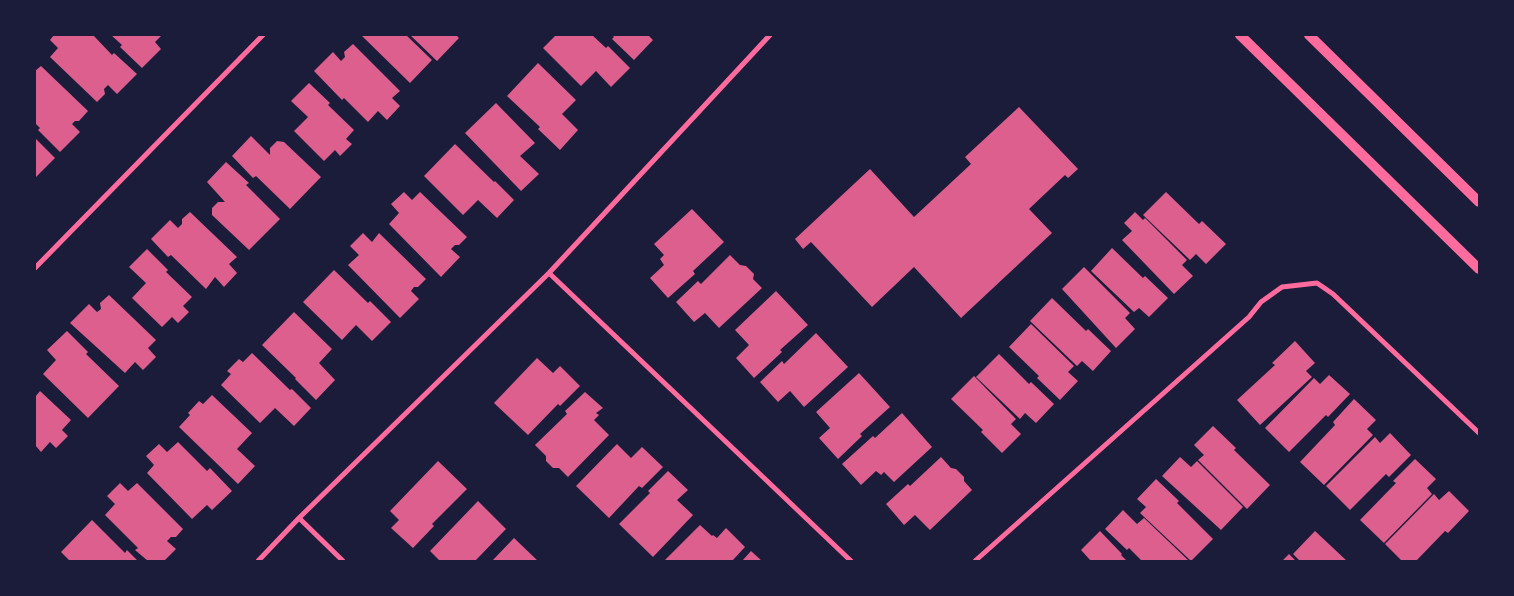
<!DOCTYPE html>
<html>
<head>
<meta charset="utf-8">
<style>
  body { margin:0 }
  #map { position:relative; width:1514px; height:596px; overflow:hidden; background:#1b1b3a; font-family:"PT Sans",sans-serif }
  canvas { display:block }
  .frame { position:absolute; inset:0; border:36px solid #1b1b3a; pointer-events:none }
</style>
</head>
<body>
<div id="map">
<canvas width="1514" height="596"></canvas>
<div class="frame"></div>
</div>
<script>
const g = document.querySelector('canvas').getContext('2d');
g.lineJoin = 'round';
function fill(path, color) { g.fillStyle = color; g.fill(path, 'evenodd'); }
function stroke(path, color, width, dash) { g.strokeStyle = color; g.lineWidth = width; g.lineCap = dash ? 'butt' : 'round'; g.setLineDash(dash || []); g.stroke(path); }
fill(new Path2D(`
  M 54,35 L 93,35 L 112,55 L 114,53 L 137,74 L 117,94 L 108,85 L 104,89 L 105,94 L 97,102 L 50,57 L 58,48 L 50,40 Z
  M 111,35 L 162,35 L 155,42 L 161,49 L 142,68 L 120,47 L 122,45 Z
  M 361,35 L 406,35 L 432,60 L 410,83 Z
  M 410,35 L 456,35 L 459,38 L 437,61 Z
  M 556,35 L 592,35 L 606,48 L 608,46 L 630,68 L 611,87 L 596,71 L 581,86 L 543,48 Z
  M 612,35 L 648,35 L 653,40 L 634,60 L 612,39 L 614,37 Z
  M 353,44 L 400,91 L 392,98 L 400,106 L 387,120 L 378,111 L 368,122 L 344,98 L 342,100 L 314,71 L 333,52 L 341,61 L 345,57 L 344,52 Z
  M 538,63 L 576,100 L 562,114 L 578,130 L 560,150 L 538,129 L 540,127 L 507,96 Z
  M 41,66 L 88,111 L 79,121 L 75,121 L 72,124 L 80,132 L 60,152 L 38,130 L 40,128 L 35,123 L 35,71 Z
  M 309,83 L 330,103 L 328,105 L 354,130 L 346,139 L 352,144 L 340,156 L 335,150 L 324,161 L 294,131 L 308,117 L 291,101 Z
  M 496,103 L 535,143 L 520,156 L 539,174 L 521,191 L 465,133 Z
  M 1019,107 L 1078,169 L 1068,178 L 1065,175 L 1029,209 L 1052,233 L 961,318 L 914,267 L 872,307 L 811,242 L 803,249 L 795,239 L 870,169 L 914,217 L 971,164 L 965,157 Z
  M 251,136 L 270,155 L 270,148 L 277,141 L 284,142 L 321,177 L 290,209 L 256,176 L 253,178 L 232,156 Z
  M 35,138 L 55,158 L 36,177 L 35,176 Z
  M 455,144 L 494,182 L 495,181 L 514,200 L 497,218 L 478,200 L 463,215 L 424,176 Z
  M 226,162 L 249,183 L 246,185 L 280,219 L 249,250 L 212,215 L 212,208 L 218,202 L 225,202 L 207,182 Z
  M 404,192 L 412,200 L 420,192 L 467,237 L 459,245 L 455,245 L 451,249 L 460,257 L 441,277 L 389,224 L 399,213 L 391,204 Z
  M 1166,192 L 1199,224 L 1202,221 L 1226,244 L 1206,264 L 1196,254 L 1190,260 L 1143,215 Z
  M 692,209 L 724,242 L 693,271 L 695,274 L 668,298 L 650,278 L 664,265 L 660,259 L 664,255 L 654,244 Z
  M 190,212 L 237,257 L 229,264 L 237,273 L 224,287 L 215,277 L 206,289 L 171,255 L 168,257 L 151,239 L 170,220 L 178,228 L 182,224 L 182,219 Z
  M 1135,212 L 1143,220 L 1145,218 L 1187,260 L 1182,265 L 1193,276 L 1174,294 L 1122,240 L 1132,231 L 1124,223 Z
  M 363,233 L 372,242 L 379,233 L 426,279 L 418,287 L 414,287 L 411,291 L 419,299 L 400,318 L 348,265 L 359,255 L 350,246 Z
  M 1112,248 L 1143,278 L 1145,276 L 1168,298 L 1149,317 L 1139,308 L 1134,312 L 1091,271 Z
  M 147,249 L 168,270 L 166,272 L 192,297 L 183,306 L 189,312 L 178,323 L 172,317 L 162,327 L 132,298 L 146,283 L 129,267 Z
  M 730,255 L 740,265 L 746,266 L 754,274 L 753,279 L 762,288 L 719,328 L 705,313 L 694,322 L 676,302 L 698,281 L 701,284 Z
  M 1084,267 L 1130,313 L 1125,318 L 1135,329 L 1116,348 L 1062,289 Z
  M 334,270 L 368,303 L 370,301 L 391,322 L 372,341 L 356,325 L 342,340 L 303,302 Z
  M 776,291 L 808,325 L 780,350 L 782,352 L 754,378 L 736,358 L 749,345 L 735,330 Z
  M 109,295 L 156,340 L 148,348 L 156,357 L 143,370 L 135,362 L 125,373 L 70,323 L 89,304 L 97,312 L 101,309 L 100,303 Z
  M 1052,298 L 1086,331 L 1088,329 L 1111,351 L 1093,371 L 1082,361 L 1077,366 L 1030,321 Z
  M 294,312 L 332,349 L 319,363 L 335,380 L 316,400 L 295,379 L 296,378 L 262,345 Z
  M 1031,324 L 1074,366 L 1068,372 L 1078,381 L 1060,400 L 1037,378 L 1039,376 L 1009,347 Z
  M 67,331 L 88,352 L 86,354 L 119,386 L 88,418 L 43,374 L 56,360 L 47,350 Z
  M 816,333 L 848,367 L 804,407 L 790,391 L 778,402 L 760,382 L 782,361 L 784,364 Z
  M 1295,341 L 1315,363 L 1306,371 L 1312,377 L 1260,425 L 1237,400 L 1275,365 L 1272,363 Z
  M 252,353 L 290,390 L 292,389 L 311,408 L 294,426 L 275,408 L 260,423 L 221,385 L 231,374 L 227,371 L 239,359 L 243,362 Z
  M 999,354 L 1029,384 L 1031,382 L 1054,404 L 1036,423 L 1025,413 L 1020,419 L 976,377 Z
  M 537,358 L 553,373 L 560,366 L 580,386 L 560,406 L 558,404 L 528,435 L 494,403 Z
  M 859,373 L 890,407 L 860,434 L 862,436 L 838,459 L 819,438 L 830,428 L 816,412 Z
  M 1329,375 L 1350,394 L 1328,417 L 1326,415 L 1289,452 L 1265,428 L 1314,378 L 1320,384 Z
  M 974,376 L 1016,419 L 1011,424 L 1021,434 L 1002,453 L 981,432 L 983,430 L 951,399 Z
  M 40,391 L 71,420 L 62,430 L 68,436 L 56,448 L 50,442 L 41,452 L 35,445 L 35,397 Z
  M 585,392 L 603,408 L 596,413 L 599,415 L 594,420 L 609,435 L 568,477 L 559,468 L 553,468 L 546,461 L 546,456 L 535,445 L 567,414 L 565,411 Z
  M 212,395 L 252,433 L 237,449 L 255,466 L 238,484 L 179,427 L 190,415 L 188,413 L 199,401 L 203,404 Z
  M 1354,399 L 1376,420 L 1367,429 L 1373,435 L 1324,485 L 1300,462 L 1335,425 L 1333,422 Z
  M 902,413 L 932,447 L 894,482 L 884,472 L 881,475 L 876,471 L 861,485 L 842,464 L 873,436 L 875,438 Z
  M 1213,426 L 1236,448 L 1234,450 L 1270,485 L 1247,509 L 1198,460 L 1204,455 L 1194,445 Z
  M 1390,433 L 1411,455 L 1389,477 L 1386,474 L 1350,510 L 1326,486 L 1375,437 L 1380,443 Z
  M 178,442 L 207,471 L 210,468 L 232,491 L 212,510 L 207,505 L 192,519 L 147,473 L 154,465 L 146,456 L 159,444 L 167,452 Z
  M 617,444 L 631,458 L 642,447 L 663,467 L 642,488 L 639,486 L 609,518 L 576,486 Z
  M 941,457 L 951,468 L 956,469 L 964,477 L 964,481 L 972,490 L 930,530 L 915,515 L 904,525 L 886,504 L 908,484 L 910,486 Z
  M 1180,457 L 1191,467 L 1197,461 L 1243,507 L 1221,530 L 1162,476 Z
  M 1415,459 L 1436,479 L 1427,488 L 1432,494 L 1384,543 L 1360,520 L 1396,483 L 1393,481 Z
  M 438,461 L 467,489 L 432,524 L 434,526 L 413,548 L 391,528 L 399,520 L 390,511 Z
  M 668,471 L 688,490 L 677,500 L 693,515 L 653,557 L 619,524 L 650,493 L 648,491 Z
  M 1156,479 L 1179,501 L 1177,503 L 1213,539 L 1191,561 L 1140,513 L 1146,507 L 1137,499 Z
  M 120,483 L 128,491 L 137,483 L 183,529 L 176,537 L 171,537 L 167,541 L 176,549 L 164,561 L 148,561 L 135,550 L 138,548 L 105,515 L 115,504 L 107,496 Z
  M 1449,491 L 1469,511 L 1448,533 L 1445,531 L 1416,561 L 1402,561 L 1385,544 L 1434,494 L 1439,500 Z
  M 478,501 L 506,529 L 475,561 L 437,561 L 439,560 L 430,551 Z
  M 1123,510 L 1137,524 L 1144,518 L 1189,561 L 1142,561 L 1129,548 L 1127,550 L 1105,529 Z
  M 92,520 L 125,553 L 127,550 L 138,561 L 70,561 L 61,552 Z
  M 700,525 L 712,536 L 713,535 L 717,538 L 726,528 L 745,547 L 732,561 L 664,561 Z
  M 1100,531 L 1122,554 L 1121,555 L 1127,561 L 1091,561 L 1081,550 Z
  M 1315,531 L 1347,561 L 1300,561 L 1293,554 Z
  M 514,538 L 538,561 L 492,561 Z
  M 751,551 L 762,561 L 742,561 Z
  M 1289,554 L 1296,561 L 1282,561 Z`), '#dd5f8e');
stroke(new Path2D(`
  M 35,268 L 263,35
  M 549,273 L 851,561
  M 299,518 L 343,561
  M 258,561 L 299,518 L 549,273 L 770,35
  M 975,561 L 1249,317 L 1261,302 L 1282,287 L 1317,283 L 1333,294 L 1479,433`), '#ff6b9d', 5);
stroke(new Path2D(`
  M 1240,35 L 1479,269
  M 1309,35 L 1479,202`), '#ff6b9d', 10);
</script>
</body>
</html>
